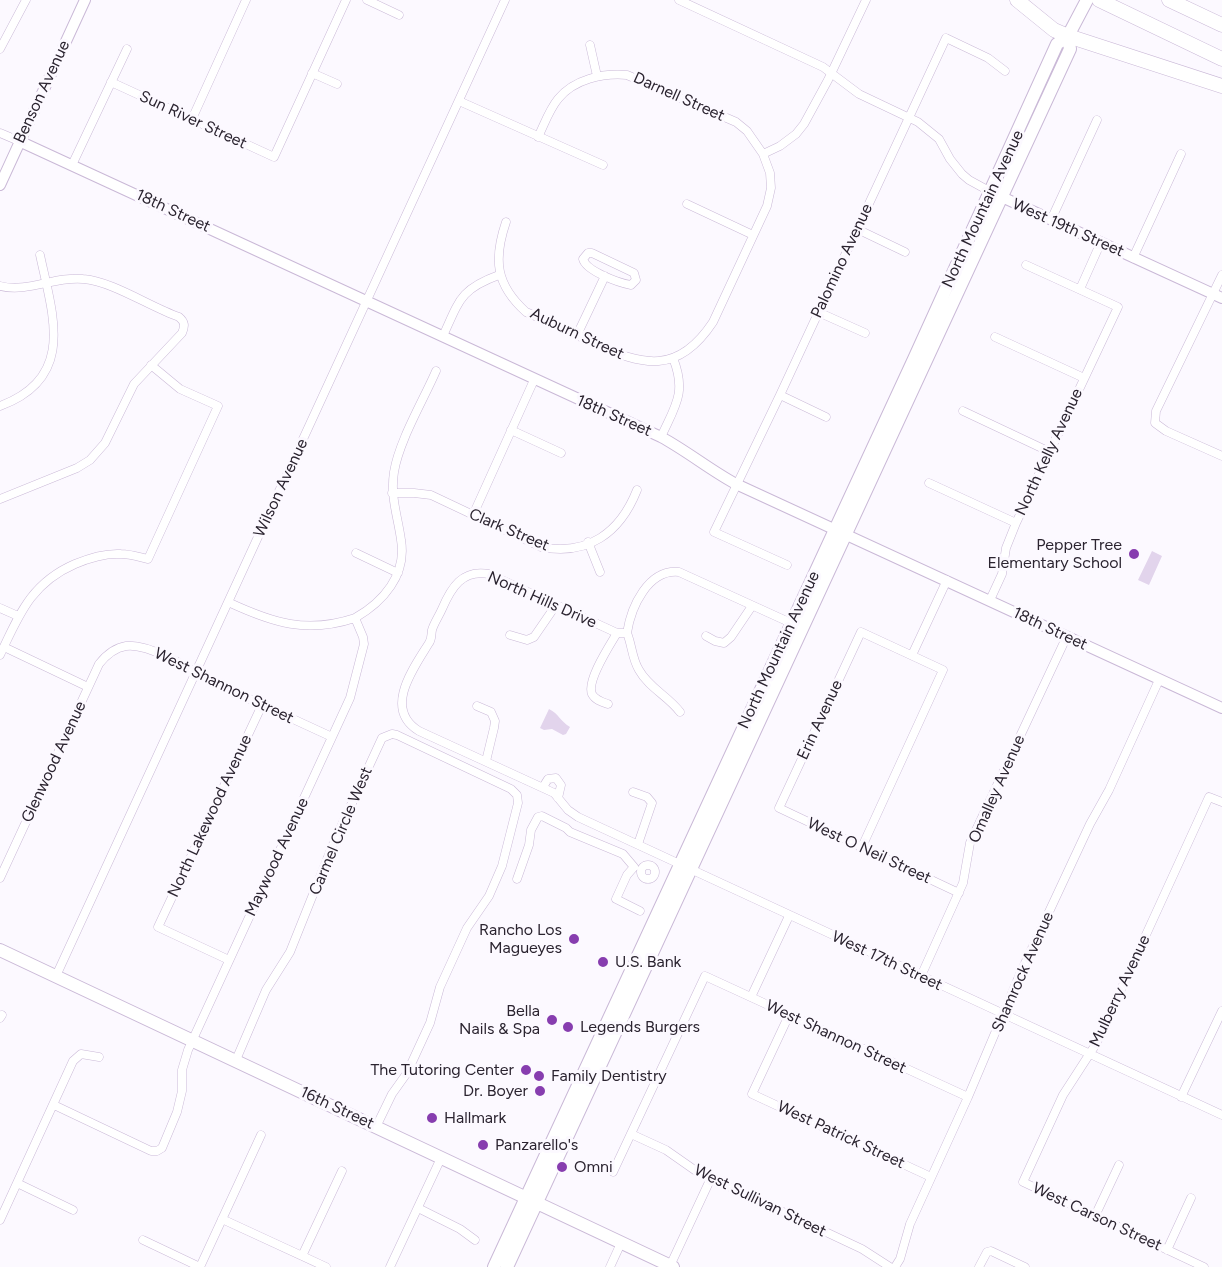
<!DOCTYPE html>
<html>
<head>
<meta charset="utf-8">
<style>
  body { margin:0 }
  canvas { display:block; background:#fcf9ff }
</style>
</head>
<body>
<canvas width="1222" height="1267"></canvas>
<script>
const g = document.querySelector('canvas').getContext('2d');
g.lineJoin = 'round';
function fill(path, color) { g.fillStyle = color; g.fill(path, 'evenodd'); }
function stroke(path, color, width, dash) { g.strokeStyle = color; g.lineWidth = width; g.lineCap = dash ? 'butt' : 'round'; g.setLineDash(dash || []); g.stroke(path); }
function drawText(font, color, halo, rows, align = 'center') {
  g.font = font + ' Figtree,sans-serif'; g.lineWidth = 6; g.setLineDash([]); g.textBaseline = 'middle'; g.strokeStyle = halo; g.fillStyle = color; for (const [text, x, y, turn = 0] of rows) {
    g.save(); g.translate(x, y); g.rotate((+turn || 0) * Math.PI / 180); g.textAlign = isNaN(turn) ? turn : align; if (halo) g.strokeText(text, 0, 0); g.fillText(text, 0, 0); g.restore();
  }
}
fill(new Path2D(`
  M 1152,551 L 1162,556 L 1149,585 L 1138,580 Z
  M 549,709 C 559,714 560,721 570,727 L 566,734 L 563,735 L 552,729 L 544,730 L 540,728 Z`), '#e2d4ec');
const minor = new Path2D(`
  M 367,0 L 399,15
  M 679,0 L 823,67 L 859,94 L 918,122 L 939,139 L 950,159 L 962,174 L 969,180 L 991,192
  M 590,45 L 597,76
  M 0,49 L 26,0
  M 312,73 L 337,84
  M 111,82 L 274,157 L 346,0
  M 459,101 L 603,165
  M 192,119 L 246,0
  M 0,133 L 19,141
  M 763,154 L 780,146 L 796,134 L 804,124 L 828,80 L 866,0
  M 72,165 L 127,49
  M 687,204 L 753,235
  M 1051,220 L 1097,120
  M 506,222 C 493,260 496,285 526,312 C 549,322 571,332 593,343 C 643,366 678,375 713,322 L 767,206 L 771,188 L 770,173 L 763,154 L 747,131 L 736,122 L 627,75 C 603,73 574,79 558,99 C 549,110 544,125 538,137
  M 857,229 L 905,252
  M 588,253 L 592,253 L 634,273 L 636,280 L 631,285 C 619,283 586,271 583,259 Z
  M 1133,258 L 1181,154
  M 1222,275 L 1156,411 L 1155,423 L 1166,431 L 1222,456
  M 0,286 C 28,293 55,276 83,279 C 112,281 150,307 179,317 C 185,322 185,326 182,333 L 134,384 L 105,443 L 90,460 L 77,468 L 0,499
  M 1080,289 L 1101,242
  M 818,312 L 865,333
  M 577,335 L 605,276
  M 443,336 C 459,301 460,289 499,275
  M 995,337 L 1084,378
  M 780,395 L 826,417
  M 0,406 C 76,378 53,316 40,255
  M 963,411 L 1050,452
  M 511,430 L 561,453
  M 661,437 C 675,406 687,393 673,358
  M 929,483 L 1016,523
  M 392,493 L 414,493 L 431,495 L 541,547 C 588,556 620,533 637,490
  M 473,515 L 534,380
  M 588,542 L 600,572
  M 356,553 L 398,573
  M 787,565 L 714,532 L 780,395 L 946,38 L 988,58 L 1005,71
  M 990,600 L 1002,574 L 1006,548 L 1016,523 L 1118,307 L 1026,265
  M 228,602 C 273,623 307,634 355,618
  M 0,608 L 18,616
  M 791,623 L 679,572 C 648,569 631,607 627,633 L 617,633 L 489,574 C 462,569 451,588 442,609 C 439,616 434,623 432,630 C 431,635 432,639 429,643 C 413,669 383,709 419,731 L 554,793 L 568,810 L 578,817 L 1222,1115
  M 627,633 C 632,645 632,659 639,670 C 649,688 668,696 680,712
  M 510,635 L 527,640 L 534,637 L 556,605
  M 706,636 L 715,641 L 724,643 L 731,637 L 752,606
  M 4,647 L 88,687
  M 0,655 C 19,615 31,583 75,564 C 89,558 105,553 121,554 C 130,554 139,557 148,559 L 218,406 L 180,389 L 151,365
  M 912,655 L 947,580
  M 608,704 C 602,702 595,700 592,694 C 586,681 610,645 617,633
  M 477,706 L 491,712 L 495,721 L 494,728 L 486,761
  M 543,787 L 548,779 L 556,778 L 561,785 L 558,798
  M 633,792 L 647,797 L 652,803 L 638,844
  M 861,849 L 943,670 L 861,632 L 779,808 L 959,893
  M641 872a7 7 0 1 1 14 0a7 7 0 1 1-14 0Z
  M 634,867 L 627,875 L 616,899 L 640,911
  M 0,878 L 99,664 C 106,655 114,648 126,646 C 147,643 186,666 204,678 L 332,737
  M 517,879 L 529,845 L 531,830 L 538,817 L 542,816 L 566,828 L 570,832 L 623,854 L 634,867
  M 229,960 L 158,927 L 262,705
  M 56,976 L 505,0
  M 921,976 L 963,883 L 970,843 L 1067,636
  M 751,997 L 789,916
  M 789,1015 L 752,1094 L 931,1177
  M 0,1018 L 2,1015
  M 236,1060 L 266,990 L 290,952 L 334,842 L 382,738 L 392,734 L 397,735 L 511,789 L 517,795 L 518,803 L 502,866 L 489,896 L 467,928 L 440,987 L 430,1023 L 407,1073 L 392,1094 L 376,1127
  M 1181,1097 L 1222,1011
  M 54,1105 L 151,1151 L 157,1151 L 162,1148 L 177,1112 L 182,1091 L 182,1070 L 188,1050 L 350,698 L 364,644 L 363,637 L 355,618 C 383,602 407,575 401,540 C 398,517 390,497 394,472 C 399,441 423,401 436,371
  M 631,1134 L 666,1150 L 696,1171 L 862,1249 L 890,1267
  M 613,1172 L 705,976 L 968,1097
  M 17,1183 L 73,1210
  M 418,1208 L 460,1229 L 475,1240
  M 1095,1216 L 1119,1165
  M 222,1219 L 326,1267
  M 0,1220 L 73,1061 L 81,1054 L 99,1057
  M 143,1240 L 200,1267
  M 1167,1250 L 1191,1198
  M 302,1256 L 342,1171
  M 670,1266 L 711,1178
  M 200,1267 L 261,1135
  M 390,1267 L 441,1158
  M 610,1267 L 621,1243
  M 895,1267 L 900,1259 L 910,1224 L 968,1097 L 1020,974 L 1090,824 L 1109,790 L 1159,680
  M 979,1267 L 987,1252 L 991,1251 L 1025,1267
  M 1204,1267 L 1023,1182 L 1063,1095 L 1096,1044 L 1209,797 L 1222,802`);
const secondary = new Path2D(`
  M 19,141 L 661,437 C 687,451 710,470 736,484 L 1222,708
  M 0,185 L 85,0
  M 991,192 L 1222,298`);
const primary = new Path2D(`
  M 0,950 L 673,1267
  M 494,1267 L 914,359 L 1057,44 L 1068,36 L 1087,0
  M 507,1267 L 1070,49 L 1068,36`);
const motorway = new Path2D(`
  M 1017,0 L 1054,30 L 1068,36 L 1222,86
  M 1099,0 L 1222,59
  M 1169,0 L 1222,25`);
stroke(minor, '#cab9d7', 9);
stroke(secondary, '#cab9d7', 12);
stroke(primary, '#cab9d7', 14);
stroke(motorway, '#cab9d7', 15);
stroke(minor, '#fff', 8);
stroke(secondary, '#fff', 10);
stroke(primary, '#fff', 12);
stroke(motorway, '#fff', 14);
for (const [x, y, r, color] of [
  [1134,554,6,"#873daf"],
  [574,939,6,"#873daf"],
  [603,962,6,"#873daf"],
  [552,1020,6,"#873daf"],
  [568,1027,6,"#873daf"],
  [526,1070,6,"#873daf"],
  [539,1076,6,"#873daf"],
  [540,1091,6,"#873daf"],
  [432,1118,6,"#873daf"],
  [483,1145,6,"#873daf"],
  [562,1167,6,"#873daf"]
]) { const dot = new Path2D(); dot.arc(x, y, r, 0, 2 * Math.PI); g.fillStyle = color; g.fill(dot); stroke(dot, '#fcf9ff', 2); }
drawText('16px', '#2b2430', '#fcf9ff', [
  ["Benson Avenue",42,92,-65],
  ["Darnell Street",679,97,24],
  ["Sun River Street",193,120,25],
  ["North Mountain Avenue",983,209,-65],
  ["18th Street",173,211,25],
  ["West 19th Street",1068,228,24],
  ["Palomino Avenue",842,261,-65],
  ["Auburn Street",577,334,25],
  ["18th Street",614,416,24],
  ["North Kelly Avenue",1049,452,-65],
  ["Wilson Avenue",281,488,-65],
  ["Clark Street",509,530,23],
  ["North Hills Drive",542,600,24],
  ["18th Street",1050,629,25],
  ["North Mountain Avenue",779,650,-65],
  ["West Shannon Street",224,686,26],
  ["Erin Avenue",820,720,-65],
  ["Glenwood Avenue",54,762,-65],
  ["Omalley Avenue",997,789,-66],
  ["North Lakewood Avenue",210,816,-65],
  ["Carmel Circle West",341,831,-67],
  ["West O Neil Street",869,851,25],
  ["Maywood Avenue",277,857,-65],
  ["West 17th Street",887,961,25],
  ["Shamrock Avenue",1023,972,-66],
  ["Mulberry Avenue",1120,991,-65],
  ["West Shannon Street",836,1037,25],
  ["16th Street",337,1108,25],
  ["West Patrick Street",841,1135,25],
  ["West Sullivan Street",760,1201,26],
  ["West Carson Street",1097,1217,25]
]);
drawText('16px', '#2b2430', '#fcf9ff', [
  ["Pepper Tree",1122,545,"right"],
  ["Elementary School",1122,563,"right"],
  ["Rancho Los",562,930,"right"],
  ["Magueyes",562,948,"right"],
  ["U.S. Bank",615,962],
  ["Bella",540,1011,"right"],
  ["Nails & Spa",540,1029,"right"],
  ["Legends Burgers",580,1027],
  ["The Tutoring Center",514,1070,"right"],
  ["Family Dentistry",551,1076],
  ["Dr. Boyer",528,1091,"right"],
  ["Hallmark",444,1118],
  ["Panzarello's",495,1145],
  ["Omni",574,1167]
], 'left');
</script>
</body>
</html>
